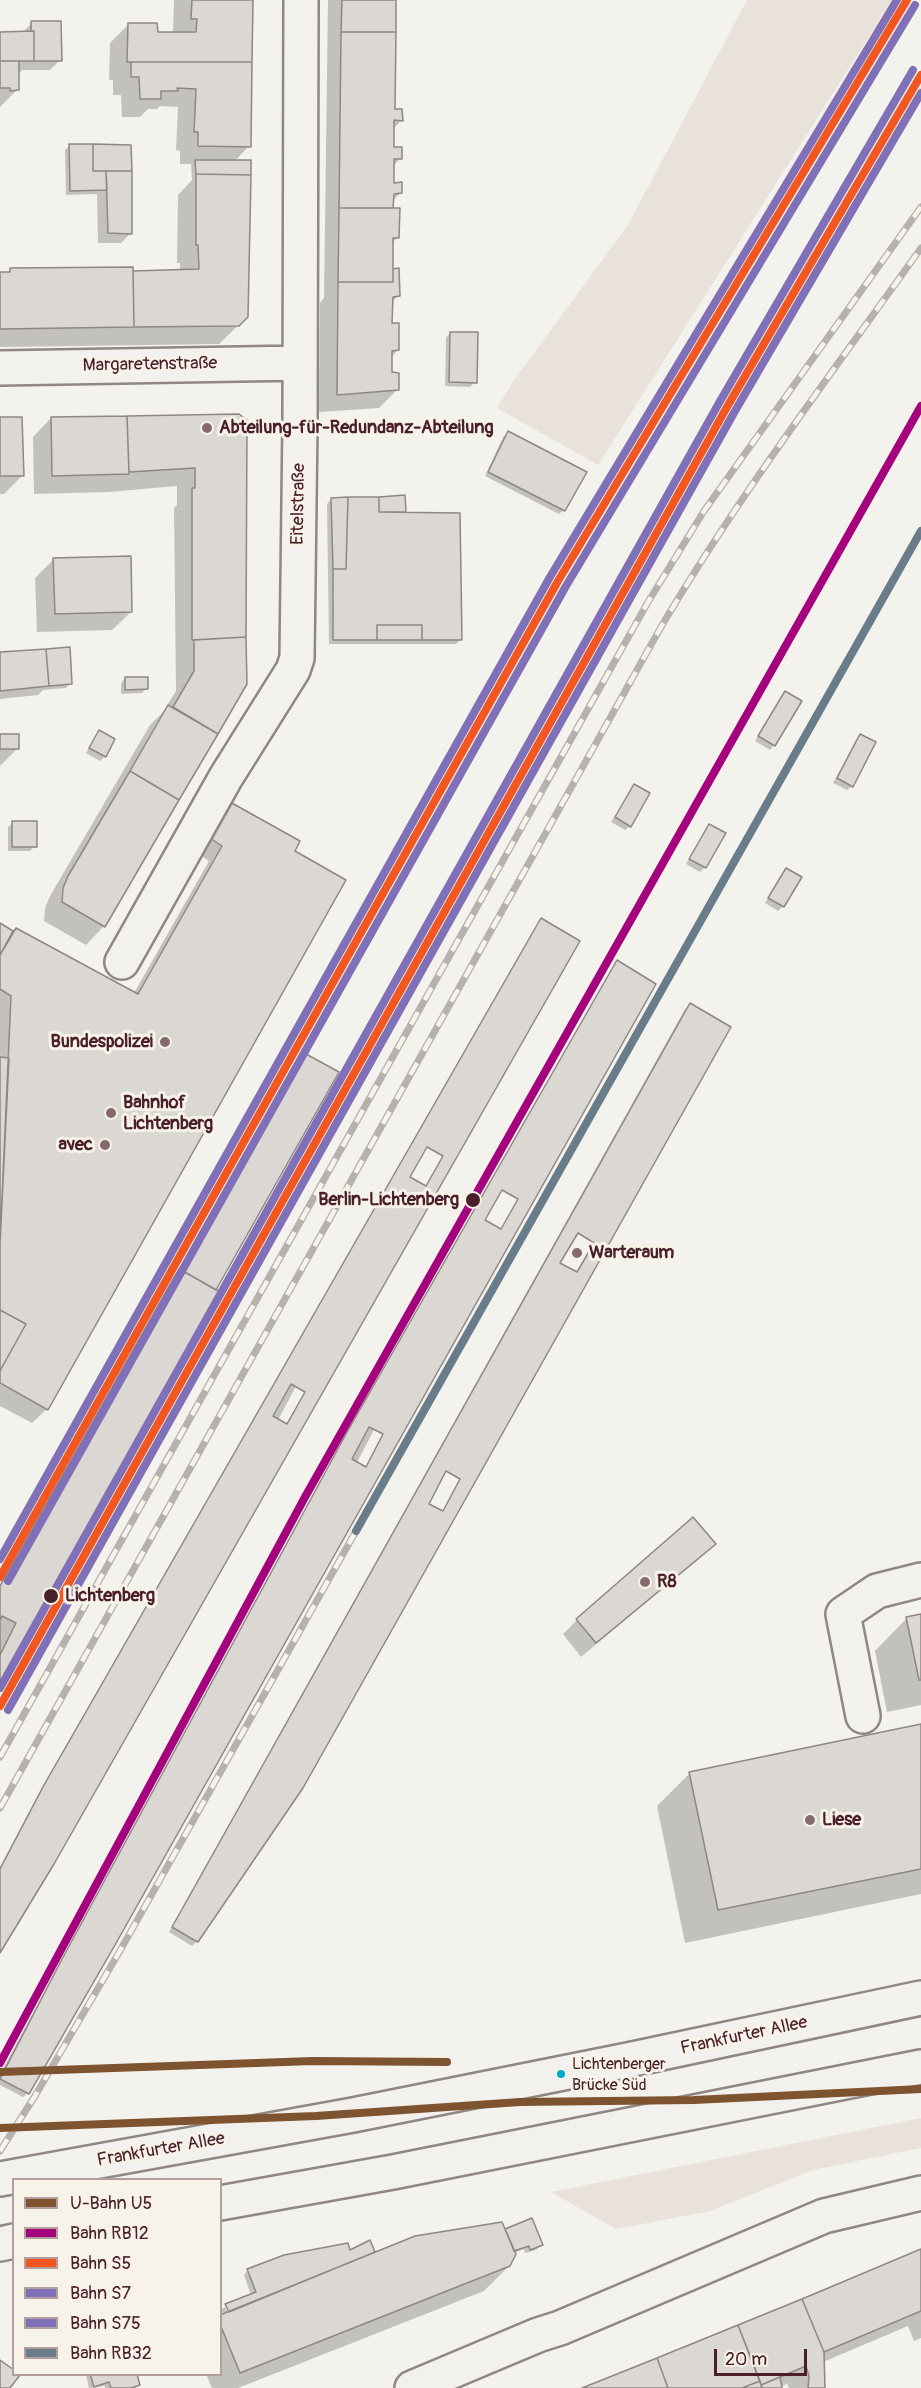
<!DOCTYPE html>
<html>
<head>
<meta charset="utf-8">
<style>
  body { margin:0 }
  #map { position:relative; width:921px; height:2388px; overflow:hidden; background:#f4f2ec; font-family:Pangolin,sans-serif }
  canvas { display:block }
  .legend { position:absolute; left:12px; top:2178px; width:210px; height:198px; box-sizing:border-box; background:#f7f3e8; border:2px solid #b29e9c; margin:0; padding:8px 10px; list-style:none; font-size:18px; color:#4a1f2b }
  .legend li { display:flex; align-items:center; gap:12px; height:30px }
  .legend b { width:30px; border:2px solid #b29e9c }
  .scale { position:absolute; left:714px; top:2349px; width:93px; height:27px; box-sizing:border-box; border:3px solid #4a1f2b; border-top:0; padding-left:8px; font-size:18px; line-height:21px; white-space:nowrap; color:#4a1f2b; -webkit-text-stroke:4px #f7f3e8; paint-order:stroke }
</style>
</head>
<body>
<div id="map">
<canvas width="921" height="2388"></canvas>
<ul class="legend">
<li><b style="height:8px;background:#7e5330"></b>U-Bahn U5</li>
<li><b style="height:8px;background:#a5027d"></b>Bahn RB12</li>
<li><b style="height:8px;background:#f25721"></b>Bahn S5</li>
<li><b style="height:8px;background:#8070b7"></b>Bahn S7</li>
<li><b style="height:8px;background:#8070b7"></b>Bahn S75</li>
<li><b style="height:8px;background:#697c8a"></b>Bahn RB32</li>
</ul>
<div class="scale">20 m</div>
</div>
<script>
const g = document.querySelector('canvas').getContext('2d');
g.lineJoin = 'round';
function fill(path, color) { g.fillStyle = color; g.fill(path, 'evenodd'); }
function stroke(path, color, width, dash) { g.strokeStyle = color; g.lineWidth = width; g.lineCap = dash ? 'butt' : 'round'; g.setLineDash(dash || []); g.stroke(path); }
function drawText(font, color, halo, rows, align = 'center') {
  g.font = font + ' Pangolin,sans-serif'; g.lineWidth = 6; g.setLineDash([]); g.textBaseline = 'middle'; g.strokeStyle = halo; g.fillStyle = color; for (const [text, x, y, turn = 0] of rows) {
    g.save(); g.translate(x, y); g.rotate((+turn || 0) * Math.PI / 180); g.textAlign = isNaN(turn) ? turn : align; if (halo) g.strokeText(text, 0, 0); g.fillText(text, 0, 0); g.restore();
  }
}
fill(new Path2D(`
  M 747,0 L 892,0 L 598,465 L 497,408 L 512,383 L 628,225 Z
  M 921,2118 L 921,2148 L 813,2170 L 710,2211 L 616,2229 L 551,2192 Z`), '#e8e2da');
fill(new Path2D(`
  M 174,0 L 252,0 L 249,146 L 235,161 L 247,317 L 219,344 L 0,347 L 0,274 L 6,274 L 10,270 L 180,271 L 180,263 L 177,263 L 178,195 L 192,180 L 191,164 L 180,164 L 180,151 L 176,150 L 178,107 L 160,106 L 157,109 L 148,109 L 140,117 L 122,117 L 121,95 L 113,95 L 113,80 L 109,80 L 110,43 L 128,25 L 157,34 L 173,34 Z
  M 328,0 L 394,0 L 393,111 L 401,121 L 393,129 L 393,148 L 400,159 L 392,167 L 392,184 L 401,193 L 392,201 L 398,237 L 392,243 L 391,272 L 398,296 L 391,303 L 391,325 L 398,350 L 391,357 L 391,373 L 398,389 L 379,408 L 319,412 L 320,303 L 324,298 Z
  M 32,23 L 60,60 L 50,70 L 22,70 L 18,75 L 18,89 L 0,107 L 0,33 L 22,33 Z
  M 70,145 L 130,146 L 131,233 L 121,243 L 98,243 L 97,194 L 66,195 L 65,150 Z
  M 450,333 L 475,382 L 470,387 L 445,386 L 446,338 Z
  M 239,415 L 246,421 L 245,683 L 104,926 L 86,945 L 44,921 L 45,908 L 50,896 L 150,725 L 163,712 L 176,691 L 174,508 L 177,505 L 177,486 L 109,492 L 34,494 L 33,437 L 51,418 Z
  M 0,419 L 23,475 L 4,494 L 0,494 Z
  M 508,433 L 564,510 L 559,514 L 485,476 L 503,437 Z
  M 404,497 L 404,514 L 461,639 L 456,644 L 329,644 L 327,504 L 331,499 Z
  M 54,559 L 131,612 L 112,630 L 37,632 L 35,578 Z
  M 0,653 L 70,683 L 66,688 L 43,690 L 38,695 L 0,699 Z
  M 125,678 L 146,689 L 142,693 L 121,694 L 121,683 Z
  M 785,693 L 774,745 L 770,750 L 755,741 Z
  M 99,732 L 105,756 L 100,761 L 86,753 Z
  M 0,735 L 18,748 L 0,766 Z
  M 861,735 L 852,786 L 847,790 L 833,783 L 856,740 Z
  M 634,786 L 630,826 L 625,830 L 611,822 Z
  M 216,818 L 298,841 L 47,1409 L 32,1423 L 0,1406 L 0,925 L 13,932 L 16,929 L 134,993 L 209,861 L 197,853 Z
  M 13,823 L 35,846 L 30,851 L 8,851 L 8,827 Z
  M 710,826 L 705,867 L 700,872 L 686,864 Z
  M 786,869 L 783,906 L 778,911 L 765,903 Z
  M 541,920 L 0,1949 L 0,1867 L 40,1791 L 537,925 Z
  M 618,962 L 28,2093 L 23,2097 L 0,2085 L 0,2074 L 342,1441 Z
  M 690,1005 L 197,1941 L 192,1946 L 169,1932 L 685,1009 Z
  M 306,1055 L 214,1291 L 0,1688 L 0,1585 L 174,1275 L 179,1271 L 181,1272 L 302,1060 Z
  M 714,1544 L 699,1559 L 581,1657 L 563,1634 L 577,1620 Z
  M 921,1615 L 921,1705 L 887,1712 L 875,1651 L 907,1618 Z
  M 921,1726 L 921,1894 L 685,1943 L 657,1806 L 690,1773 Z
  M 504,2232 L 541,2245 L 536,2250 L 525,2253 L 524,2249 L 514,2253 L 509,2266 L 484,2291 L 238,2388 L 212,2388 L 206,2374 L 220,2374 L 220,2316 L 224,2315 L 221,2310 L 225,2307 L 231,2319 L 251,2295 L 244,2275 L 248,2270 L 349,2252 L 374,2252 L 369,2256 Z
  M 921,2251 L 921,2338 L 914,2341 L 908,2326 L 823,2362 L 823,2388 L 789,2388 L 787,2383 L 781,2388 L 586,2388 Z
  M 86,2374 L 135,2374 L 139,2385 L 135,2388 L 105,2388 L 105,2386 L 89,2388 Z`), '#0003');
const building = new Path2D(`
  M 192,0 L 253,0 L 252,62 L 127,62 L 128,23 L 157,23 L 158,32 L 196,32 L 197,19 L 191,19 Z
  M 342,0 L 396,0 L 396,32 L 341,32 Z
  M 31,21 L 61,21 L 62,61 L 34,61 L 34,31 L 31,31 Z
  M 34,31 L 34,61 L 0,61 L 0,32 Z
  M 341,32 L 396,32 L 395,109 L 402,109 L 403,121 L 394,120 L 394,147 L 402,147 L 402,159 L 394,159 L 394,183 L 402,182 L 402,193 L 394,194 L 393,208 L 339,208 Z
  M 0,61 L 19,61 L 19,90 L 10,91 L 10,88 L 0,88 Z
  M 131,62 L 252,62 L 251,147 L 198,146 L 198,132 L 194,132 L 196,89 L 177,88 L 178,91 L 161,91 L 161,99 L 140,99 L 139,77 L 131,77 Z
  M 69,144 L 93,144 L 93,171 L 106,171 L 107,190 L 70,191 Z
  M 93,144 L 131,145 L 132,171 L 93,171 Z
  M 195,160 L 251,160 L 251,175 L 196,174 Z
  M 106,171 L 132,171 L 132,234 L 108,233 Z
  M 196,174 L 251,175 L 248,317 L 239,326 L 134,327 L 133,271 L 199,269 L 198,245 L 196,245 Z
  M 339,208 L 400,208 L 399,238 L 393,238 L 393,282 L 338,282 Z
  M 133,267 L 134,327 L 0,329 L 0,272 L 10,272 L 10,268 Z
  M 399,268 L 400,296 L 393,297 L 392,323 L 399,323 L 399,350 L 392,351 L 392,372 L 399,373 L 399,390 L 337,395 L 338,282 L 393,282 L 393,269 Z
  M 450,332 L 478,332 L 477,383 L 449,382 Z
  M 239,414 L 247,420 L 246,637 L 192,640 L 192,488 L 195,488 L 195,468 L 129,472 L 127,416 Z
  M 127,416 L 129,474 L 52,476 L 51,417 Z
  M 0,417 L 22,417 L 24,476 L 0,476 Z
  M 508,431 L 587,472 L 565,511 L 488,472 Z
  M 405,495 L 406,512 L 379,512 L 379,497 Z
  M 348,497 L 379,497 L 379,512 L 460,513 L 462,640 L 422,640 L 422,625 L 377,625 L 377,640 L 333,640 L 333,569 L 346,569 Z
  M 348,497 L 346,569 L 333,569 L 331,498 Z
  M 131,556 L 132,612 L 55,614 L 53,558 Z
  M 377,625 L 422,625 L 422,640 L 377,640 Z
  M 246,637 L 247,684 L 218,734 L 173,707 L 194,671 L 194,640 Z
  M 70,647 L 72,684 L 49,686 L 46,649 Z
  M 46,649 L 49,686 L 0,691 L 0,652 Z
  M 125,677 L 148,677 L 148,689 L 125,690 Z
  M 785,691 L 802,701 L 775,746 L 758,736 Z
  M 168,705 L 218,734 L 179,800 L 130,771 Z
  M 99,730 L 115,739 L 106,757 L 89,748 Z
  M 0,734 L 19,734 L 19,749 L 0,749 Z
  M 860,734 L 876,742 L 853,787 L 837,778 Z
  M 130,771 L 179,800 L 105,927 L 62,902 L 63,888 L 68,876 Z
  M 634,784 L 650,793 L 631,827 L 615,817 Z
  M 230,802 L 300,841 L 295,851 L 346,880 L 48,1410 L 0,1383 L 0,1371 L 26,1324 L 0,1310 L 0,1244 L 11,996 L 0,989 L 0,955 L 16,928 L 138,994 L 222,846 L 210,838 Z
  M 12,821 L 37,821 L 37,847 L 12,847 Z
  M 709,824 L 726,833 L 706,868 L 689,859 Z
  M 786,868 L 802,877 L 784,907 L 768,898 Z
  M 541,918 L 580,941 L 54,1864 L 0,1953 L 0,1869 L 44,1785 Z
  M 0,923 L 13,931 L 0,955 Z
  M 617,960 L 656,984 L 115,1945 L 29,2094 L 0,2079 L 61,1961 L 346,1434 Z
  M 690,1003 L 731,1027 L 303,1788 L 198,1942 L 194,1940 L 172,1927 Z
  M 306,1054 L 339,1072 L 216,1290 L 183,1271 Z
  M 0,1057 L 9,1058 L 0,1244 Z
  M 427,1147 L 443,1156 L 426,1186 L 410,1177 Z
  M 502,1190 L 518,1199 L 501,1229 L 485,1220 Z
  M 578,1233 L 594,1243 L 577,1272 L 560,1263 Z
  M 179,1269 L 222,1293 L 0,1691 L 0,1586 Z
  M 0,1310 L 26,1324 L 0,1371 Z
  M 291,1384 L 305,1392 L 287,1424 L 273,1416 Z
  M 369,1427 L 383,1434 L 366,1467 L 352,1459 Z
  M 446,1471 L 460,1479 L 443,1511 L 429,1504 Z
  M 693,1517 L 716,1544 L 596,1643 L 576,1619 Z
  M 921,1614 L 921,1680 L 919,1680 L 906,1617 Z
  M 2,1616 L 16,1623 L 0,1655 L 0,1620 Z
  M 921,1724 L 921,1869 L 718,1910 L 689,1772 Z
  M 532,2218 L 543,2245 L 530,2250 L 529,2246 L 514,2251 L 505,2229 Z
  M 502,2222 L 516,2254 L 510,2266 L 240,2373 L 220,2324 L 220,2315 L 415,2236 Z
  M 370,2240 L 375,2252 L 229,2312 L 225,2304 L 256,2292 L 247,2269 L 284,2255 L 348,2243 L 350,2250 Z
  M 921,2249 L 921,2311 L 824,2352 L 802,2299 Z
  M 802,2299 L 824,2352 L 825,2388 L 808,2388 L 809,2376 L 806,2366 L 761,2385 L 738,2325 Z
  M 738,2325 L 760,2381 L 742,2388 L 668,2388 L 657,2358 Z
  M 657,2358 L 668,2388 L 582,2388 Z
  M 0,2360 L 14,2370 L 14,2374 L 20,2375 L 10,2388 L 0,2388 Z
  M 90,2374 L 137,2374 L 140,2385 L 131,2388 L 111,2388 L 109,2382 L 94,2387 Z
  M 780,2377 L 782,2388 L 762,2388 L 761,2385 Z
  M 760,2381 L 762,2388 L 742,2388 Z`);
fill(building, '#dbd7d3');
stroke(building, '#8f8685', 1.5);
const minor = new Path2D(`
  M 0,368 L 300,363
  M 122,962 L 226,777 L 293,670 L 297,658 L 300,424 L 301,0
  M 863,1716 L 843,1614 L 877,1591 L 921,1580
  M 412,2388 L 538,2335 L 560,2328 L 824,2216 L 921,2193`);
const major = new Path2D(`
  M 0,2179 L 353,2115 L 628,2060 L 921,1998
  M 220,2203 L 393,2172 L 921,2067
  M 0,2244 L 14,2241`);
stroke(minor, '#8f8685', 38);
stroke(major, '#8f8685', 38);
stroke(minor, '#f2f1ed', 33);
stroke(major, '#f2f1ed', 33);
const rail = new Path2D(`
  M 0,1757 L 648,602 L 704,511 L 921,207
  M 0,1808 L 661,627 C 739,495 832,373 921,248
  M 0,2151 L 35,2096 L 121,1949 L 356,1531`);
stroke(rail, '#b6b0ae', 7);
stroke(rail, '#f7f3e8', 4.5, [14]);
stroke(new Path2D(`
  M 0,2063 L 305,1497 L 921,406`), '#a5027d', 8);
stroke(new Path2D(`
  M 0,1577 L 558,581 L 907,0
  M 0,1706 L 727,407 L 921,75`), '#f25721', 8);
stroke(new Path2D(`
  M 8,1581 L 566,586 L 915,5
  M 8,1710 L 735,411 L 921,93`), '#8070b7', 8);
stroke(new Path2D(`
  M 0,1559 L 550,577 L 897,0
  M 0,1688 L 719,403 L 913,70`), '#8070b7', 8);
stroke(new Path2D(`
  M 356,1531 L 921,531`), '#697c8a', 8);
stroke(new Path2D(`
  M 0,2072 L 313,2061 L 447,2062
  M 0,2128 L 316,2116 L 520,2102 L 694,2100 L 921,2089`), '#7e5330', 8);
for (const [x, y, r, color] of [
  [207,428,6,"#86696f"],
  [165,1042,6,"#86696f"],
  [111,1113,6,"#86696f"],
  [105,1145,6,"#86696f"],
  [473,1200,8,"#4a1f2b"],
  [577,1253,6,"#86696f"],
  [645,1582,6,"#86696f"],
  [51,1596,8,"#4a1f2b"],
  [810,1820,6,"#86696f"],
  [561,2074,5,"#00a9ce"]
]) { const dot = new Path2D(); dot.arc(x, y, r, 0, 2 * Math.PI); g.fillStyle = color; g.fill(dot); stroke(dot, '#f7f3e8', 2); }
drawText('16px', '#4a1f2b', '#f7f3e8', [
  ["Lichtenberger",572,2065],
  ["Brücke Süd",572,2086]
], 'left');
drawText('18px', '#4a1f2b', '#f7f3e8', [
  ["Margaretenstraße",150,365,-1],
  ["Eitelstraße",299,504,-89],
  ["Frankfurter Allee",744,2036,-12],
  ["Frankfurter Allee",161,2150,-10]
]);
drawText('bold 18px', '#4a1f2b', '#f7f3e8', [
  ["Abteilung-für-Redundanz-Abteilung",219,428],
  ["Bundespolizei",153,1042,"right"],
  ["Bahnhof",123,1103],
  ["Lichtenberg",123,1124],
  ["avec",93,1145,"right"],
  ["Warteraum",589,1253],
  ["R8",657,1582],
  ["Liese",822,1820]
], 'left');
drawText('bold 18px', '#4a1f2b', '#f7f3e8', [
  ["Berlin-Lichtenberg",459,1200],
  ["Lichtenberg",65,1596,"left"]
], 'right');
</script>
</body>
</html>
